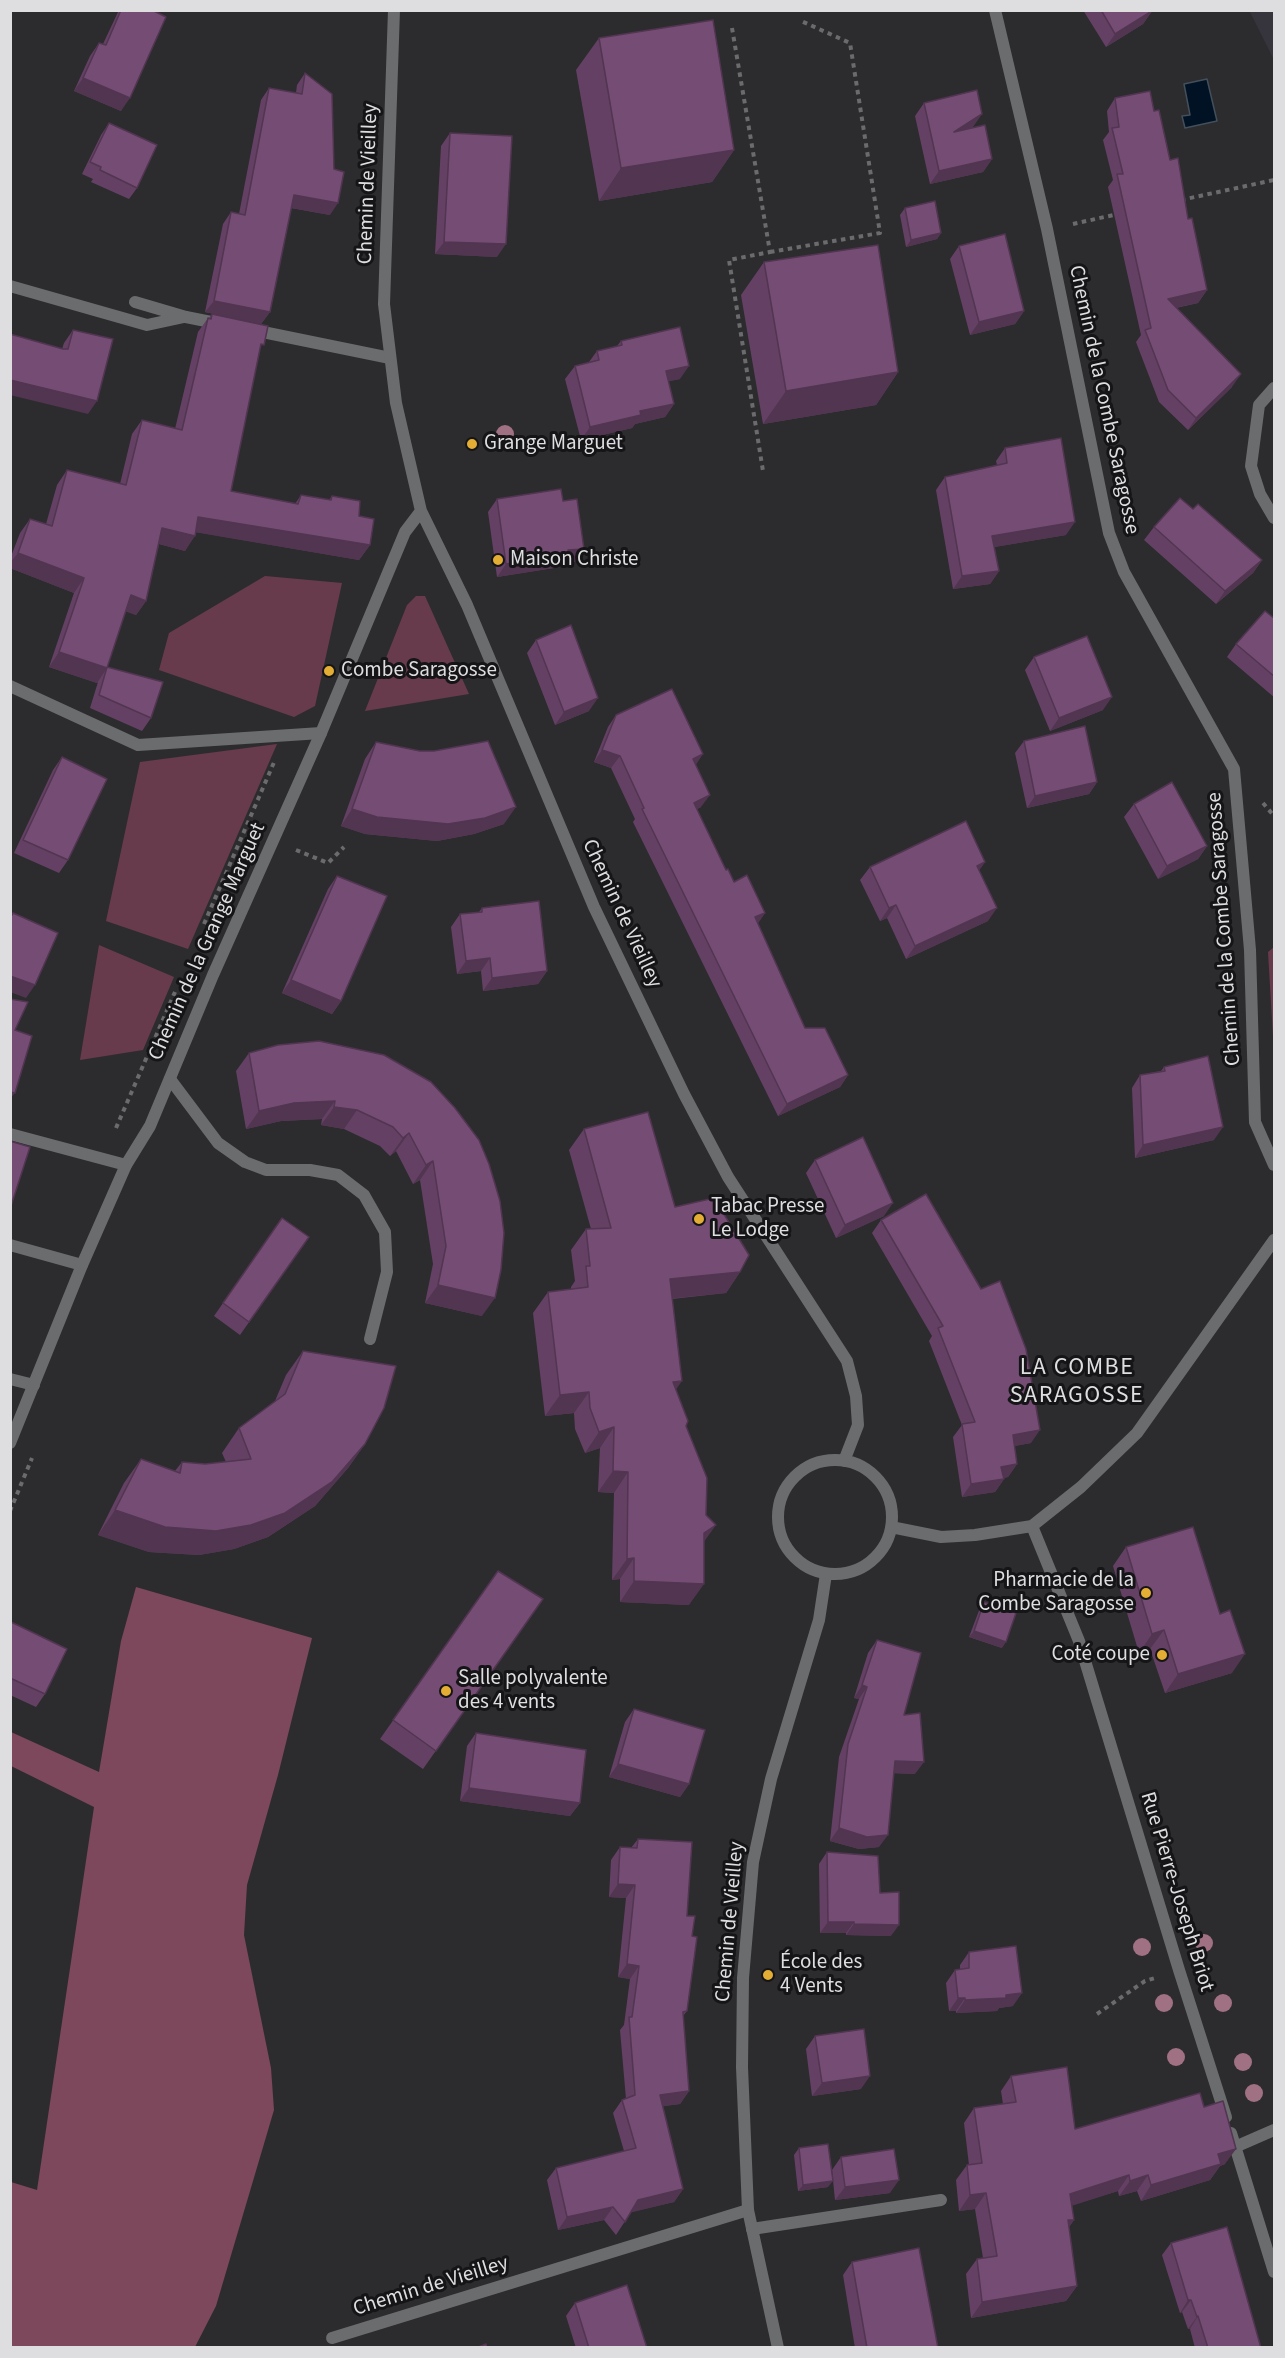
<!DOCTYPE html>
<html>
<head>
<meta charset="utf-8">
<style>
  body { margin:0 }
  #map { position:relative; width:1285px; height:2358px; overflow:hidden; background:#2c2c2e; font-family:"Source Sans 3",sans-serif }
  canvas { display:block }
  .frame { position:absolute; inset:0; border:12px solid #dedddf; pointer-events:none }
</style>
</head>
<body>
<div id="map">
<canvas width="1285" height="2358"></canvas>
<div class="frame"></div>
</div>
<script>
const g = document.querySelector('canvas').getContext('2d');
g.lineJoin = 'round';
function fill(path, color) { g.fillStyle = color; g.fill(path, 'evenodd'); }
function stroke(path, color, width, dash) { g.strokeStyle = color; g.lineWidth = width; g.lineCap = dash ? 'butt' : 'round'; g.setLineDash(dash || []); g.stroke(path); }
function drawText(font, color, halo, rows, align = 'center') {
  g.font = font + ' "Source Sans 3",sans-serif'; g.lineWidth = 6; g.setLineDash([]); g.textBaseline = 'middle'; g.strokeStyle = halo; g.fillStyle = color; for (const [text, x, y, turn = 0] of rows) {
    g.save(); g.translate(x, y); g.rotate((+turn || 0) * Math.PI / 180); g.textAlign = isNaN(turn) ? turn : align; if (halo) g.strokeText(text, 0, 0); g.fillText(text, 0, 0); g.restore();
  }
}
fill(new Path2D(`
  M 1249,11 L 1274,11 L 1274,60 L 1251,14 Z`), '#36343c');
fill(new Path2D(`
  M 265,576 L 342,583 L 315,706 L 294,717 L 159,670 L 169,633 Z
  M 416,596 L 425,596 L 469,694 L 365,711 L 407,605 Z
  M 277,744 L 188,949 L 106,921 L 140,762 Z
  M 99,945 L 174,977 L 143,1050 L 80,1060 Z
  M 1274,947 L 1274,1053 L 1268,952 Z`), '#683b4c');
fill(new Path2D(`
  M 136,1587 L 312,1638 L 278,1775 L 247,1885 L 244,1935 L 271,2068 L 274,2110 L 216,2306 L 195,2347 L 11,2347 L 11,2182 L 37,2190 L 94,1807 L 11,1766 L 11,1732 L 99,1772 L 121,1641 Z`), '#7d475c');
const water = new Path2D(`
  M 1207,79 L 1217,121 L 1185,128 L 1182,116 L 1190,115 L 1184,84 Z`);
fill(water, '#001223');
stroke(water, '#434f5b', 1.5);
stroke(new Path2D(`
  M 732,28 L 770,252 L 729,260 L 763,471
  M 1181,200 L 1274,180
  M 1073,224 L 1118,214
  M 770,252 L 880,233 L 850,43 L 799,20
  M 1263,803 L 1274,816
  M 296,850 L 328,863 L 344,847
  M 204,924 L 275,760
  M 116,1128 L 175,992
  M 10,1511 L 32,1458
  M 1097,2014 L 1145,1981 L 1155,1978`), '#6b6b6d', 4, [4.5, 4.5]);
stroke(new Path2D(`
  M 10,286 L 147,325 L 184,317
  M 135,302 L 186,317 L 221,324
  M 253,330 L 390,358
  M 10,686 L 138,745 L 321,733
  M 170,1079 L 218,1143 L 245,1162 L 266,1170 L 310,1170 L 338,1175 L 364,1195 L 385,1232 L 387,1272 L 370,1339
  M 10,1134 L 126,1165
  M 10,1245 L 82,1265
  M 10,1379 L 34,1385
  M 752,2229 L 941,2200
  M 332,2338 L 748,2210`), '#6b6c6d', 12);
stroke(new Path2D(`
  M 394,10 L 384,304 L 396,403 L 421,511 L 467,605 L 594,907 L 684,1094 L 728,1177 L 847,1361 L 856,1396 L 858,1425 L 844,1461
  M 995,10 L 1047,229 L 1109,533 L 1124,572 L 1234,769 L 1250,950 L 1255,1122 L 1274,1165
  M 1274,388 L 1259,405 L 1251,466 L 1260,494 L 1274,518
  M 10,1443 L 82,1265 L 126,1165 L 150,1126 L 213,975 L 321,733 L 405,532 L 421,511
  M778 1517a57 57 0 1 1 114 0a57 57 0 1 1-114 0Z
  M 1032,1526 L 1079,1641 L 1179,1970 L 1226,2117
  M 891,1527 L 941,1537 L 975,1535 L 1032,1526 L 1081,1487 L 1137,1433 L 1274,1240
  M 1231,2133 L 1274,2272
  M 1235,2147 L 1274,2130
  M 778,2348 L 748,2210 L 742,2067 L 743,1978 L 753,1862 L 771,1779 L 819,1620 L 826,1574`), '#6b6c6d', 12);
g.fillStyle = '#a07083';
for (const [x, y] of [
  [505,434],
  [1204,1943],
  [1142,1947],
  [1164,2003],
  [1223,2003],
  [1176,2057],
  [1243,2062],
  [1254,2093]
]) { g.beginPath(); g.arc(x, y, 9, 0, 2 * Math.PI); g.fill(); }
fill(new Path2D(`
  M 119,10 L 152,10 L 121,111 L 74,91 L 90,56 L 99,43 L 103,44 Z
  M 1083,10 L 1152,10 L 1152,11 L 1143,24 L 1106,47 Z
  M 599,38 L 734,150 L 712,182 L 599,201 L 576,70 Z
  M 305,73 L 330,215 L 291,208 L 270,312 L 261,324 L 205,312 L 223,224 L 231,212 L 239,214 L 261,100 L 269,88 L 296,93 L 297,85 Z
  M 1115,98 L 1154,111 L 1188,219 L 1207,290 L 1198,303 L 1176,308 L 1232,387 L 1188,430 L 1159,402 L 1136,342 L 1141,335 L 1108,187 L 1113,180 L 1103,140 L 1109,132 L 1107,111 Z
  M 924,103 L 973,127 L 992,159 L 983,172 L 930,184 L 915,116 Z
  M 109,123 L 137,188 L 129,199 L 91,182 L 93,179 L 82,174 L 101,135 Z
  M 450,133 L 497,257 L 435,254 L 441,146 Z
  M 905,208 L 941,233 L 937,239 L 906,247 L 900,215 Z
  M 959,246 L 1024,311 L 1015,324 L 970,335 L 950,259 Z
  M 764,262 L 898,372 L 876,405 L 763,424 L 741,295 Z
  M 212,314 L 259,352 L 231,491 L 295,504 L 301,495 L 329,500 L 332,496 L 359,516 L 370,545 L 359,560 L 196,532 L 185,551 L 159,544 L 146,601 L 136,615 L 126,611 L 107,667 L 151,718 L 142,731 L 90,708 L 98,682 L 97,683 L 49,667 L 74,593 L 10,568 L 10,559 L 20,533 L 30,519 L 46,524 L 57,485 L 67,470 L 120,484 L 132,434 L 142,420 L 175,429 L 198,332 L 208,318 L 209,318 Z
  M 73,330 L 88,414 L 62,349 L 64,343 Z
  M 621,341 L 680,379 L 668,381 L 674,404 L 665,417 L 635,424 L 632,428 L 581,440 L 565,379 L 575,366 L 589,362 L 597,351 L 617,346 Z
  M 1005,448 L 1066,535 L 994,547 L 999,571 L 990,584 L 953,589 L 936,490 L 945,477 L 997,465 L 996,461 Z
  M 497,499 L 563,501 L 575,562 L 563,562 L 560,567 L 497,577 L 488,512 Z
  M 1193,509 L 1262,560 L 1253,573 L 1216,604 L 1144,540 L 1154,527 Z
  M 1275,619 L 1275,698 L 1227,657 L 1236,644 Z
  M 536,640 L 589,711 L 555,725 L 527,653 Z
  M 1034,657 L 1103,710 L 1050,731 L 1025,670 Z
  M 616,715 L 696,765 L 701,807 L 697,809 L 726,870 L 734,882 L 765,913 L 757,924 L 805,1028 L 848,1075 L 840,1087 L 778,1116 L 633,822 L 635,819 L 611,768 L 594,762 L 608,727 Z
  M 1024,741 L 1097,782 L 1089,794 L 1027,808 L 1015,753 Z
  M 376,742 L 504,824 L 474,834 L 437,841 L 365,834 L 341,826 L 365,759 Z
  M 62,757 L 68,860 L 59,873 L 14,853 L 53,770 Z
  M 1134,804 L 1207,846 L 1198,859 L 1158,879 L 1124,817 Z
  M 985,862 L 979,870 L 988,921 L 906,959 L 887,918 L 880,921 L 860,880 L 870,867 Z
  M 337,876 L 341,1001 L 332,1014 L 282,993 L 328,889 Z
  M 482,908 L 547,971 L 538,984 L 483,991 L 481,971 L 457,974 L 451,927 L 460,914 L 479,912 Z
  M 249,1053 L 431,1082 L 482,1316 L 425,1303 L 433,1264 L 420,1180 L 413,1184 L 396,1151 L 390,1156 L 380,1146 L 344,1129 L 321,1125 L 322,1119 L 281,1121 L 246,1129 L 236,1071 Z
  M 1164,1067 L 1214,1140 L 1135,1158 L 1132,1088 L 1140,1075 L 1161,1071 Z
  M 584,1129 L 675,1207 L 740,1272 L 726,1293 L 672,1299 L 676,1390 L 686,1426 L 704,1542 L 689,1605 L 620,1602 L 620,1579 L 612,1580 L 614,1493 L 598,1492 L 600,1448 L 585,1453 L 575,1429 L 574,1413 L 545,1416 L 533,1313 L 548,1292 L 571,1289 L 571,1287 L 575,1281 L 571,1250 L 586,1229 L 591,1229 L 569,1150 Z
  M 815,1160 L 884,1216 L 836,1238 L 806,1173 Z
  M 282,1218 L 309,1237 L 240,1335 L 214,1316 Z
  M 881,1220 L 1031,1443 L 1014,1446 L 1017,1464 L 1008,1477 L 1003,1478 L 1004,1479 L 995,1492 L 962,1497 L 953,1437 L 962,1425 L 929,1341 L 932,1336 L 872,1233 Z
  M 303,1351 L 365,1444 L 348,1468 L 315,1506 L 268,1537 L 234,1549 L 199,1555 L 149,1552 L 98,1535 L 124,1483 L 141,1459 L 175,1471 L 182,1462 L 205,1464 L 226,1462 L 222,1453 L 239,1428 L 275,1401 L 286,1375 Z
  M 1126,1547 L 1232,1673 L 1165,1693 L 1150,1649 L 1139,1653 L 1113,1566 Z
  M 498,1571 L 543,1599 L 423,1769 L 380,1739 Z
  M 984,1602 L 1002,1648 L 969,1637 L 980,1608 Z
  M 10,1623 L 45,1694 L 36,1707 L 10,1695 Z
  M 877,1640 L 904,1715 L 915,1774 L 894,1773 L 879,1847 L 859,1849 L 830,1841 L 839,1757 L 859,1699 L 854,1698 L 868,1653 Z
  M 634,1709 L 689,1784 L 680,1797 L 609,1777 L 625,1722 Z
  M 476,1733 L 580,1803 L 570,1816 L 460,1801 L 467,1746 Z
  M 638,1839 L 687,1916 L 692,1936 L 687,2011 L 683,2016 L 689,2091 L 680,2104 L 663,2106 L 683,2189 L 674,2202 L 631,2212 L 616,2235 L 604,2220 L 558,2230 L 547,2180 L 556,2168 L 624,2151 L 613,2113 L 622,2100 L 626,2099 L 620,2030 L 624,2025 L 630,1979 L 618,1977 L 626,1898 L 609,1897 L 611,1860 L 620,1847 L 631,1848 Z
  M 827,1852 L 880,1893 L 891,1936 L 846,1935 L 846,1933 L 820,1933 L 819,1864 Z
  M 969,1952 L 1013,2006 L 999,2008 L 997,2011 L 956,2013 L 956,2011 L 949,2011 L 946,1983 L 955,1970 L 960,1969 L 960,1965 Z
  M 815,2036 L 861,2089 L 812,2096 L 806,2049 Z
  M 1011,2076 L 1075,2129 L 1204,2107 L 1225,2164 L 1220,2166 L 1210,2180 L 1141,2201 L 1137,2191 L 1119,2196 L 1118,2191 L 1072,2205 L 1074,2220 L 1069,2227 L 1077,2286 L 1066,2301 L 971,2318 L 966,2274 L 977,2259 L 983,2258 L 975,2209 L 959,2211 L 956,2180 L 967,2165 L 969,2165 L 964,2123 L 974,2108 L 1003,2104 L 1001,2091 Z
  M 799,2148 L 828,2187 L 798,2191 L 794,2155 Z
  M 841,2157 L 890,2193 L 835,2200 L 832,2170 Z
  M 1171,2243 L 1261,2348 L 1195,2348 L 1190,2329 L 1188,2329 L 1182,2312 L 1180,2313 L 1162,2255 Z
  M 852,2262 L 938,2348 L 855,2348 L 843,2275 Z
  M 575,2303 L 647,2348 L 576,2348 L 566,2316 Z`), '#644164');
fill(new Path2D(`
  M 1152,11 L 1143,24 L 1106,47 L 1115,34 Z
  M 83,78 L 130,98 L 121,111 L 74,91 Z
  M 982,114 L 973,127 L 954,132 Z
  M 734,150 L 712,182 L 599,201 L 621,168 Z
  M 992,159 L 983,172 L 930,184 L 939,171 Z
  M 294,195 L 338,203 L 330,215 L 286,207 Z
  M 941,233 L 937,239 L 906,247 L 911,240 Z
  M 444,242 L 506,244 L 497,257 L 435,254 Z
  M 1207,290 L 1198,303 L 1159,311 L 1168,299 Z
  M 214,301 L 270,312 L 261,324 L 205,312 Z
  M 1024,311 L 1015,324 L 970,335 L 979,322 Z
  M 689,366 L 680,379 L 657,384 L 666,371 Z
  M 898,372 L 876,405 L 763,424 L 786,391 Z
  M 1241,374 L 1232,387 L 1188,430 L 1196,418 Z
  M 10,380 L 97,401 L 88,414 L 10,395 Z
  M 674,404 L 665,417 L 635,424 L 632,428 L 581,440 L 590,427 L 640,411 Z
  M 198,517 L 370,545 L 359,560 L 188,531 Z
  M 1075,522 L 1066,535 L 983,549 L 992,536 Z
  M 162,528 L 195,536 L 185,551 L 152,542 Z
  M 584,549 L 575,562 L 563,562 L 560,567 L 497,577 L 506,564 L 568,550 Z
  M 18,553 L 84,578 L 74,593 L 10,568 L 10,563 Z
  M 1262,560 L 1253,573 L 1216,604 L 1225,591 Z
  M 999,571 L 990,584 L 953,589 L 962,576 Z
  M 131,595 L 146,601 L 136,615 L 121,610 Z
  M 59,652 L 107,668 L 97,683 L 49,667 Z
  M 1112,697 L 1103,710 L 1050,731 L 1059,718 Z
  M 598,698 L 589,711 L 555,725 L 564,712 Z
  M 602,750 L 620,756 L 611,768 L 594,762 Z
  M 703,754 L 695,766 L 693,759 Z
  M 1097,782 L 1089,794 L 1027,808 L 1035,796 Z
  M 710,795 L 701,807 L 686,815 L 694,803 Z
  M 516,807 L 504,824 L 474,834 L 437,841 L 365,834 L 341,826 L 352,809 Z
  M 1207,846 L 1198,859 L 1158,879 L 1167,866 Z
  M 985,862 L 976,875 L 977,866 Z
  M 896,905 L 887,918 L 880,921 L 889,908 Z
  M 997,908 L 988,921 L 906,959 L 915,946 Z
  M 765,913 L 757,925 L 755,917 Z
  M 490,958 L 481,971 L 457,974 L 466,961 Z
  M 547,971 L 538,984 L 483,991 L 492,978 Z
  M 10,976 L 35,985 L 26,998 L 10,992 Z
  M 291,980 L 341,1001 L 332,1014 L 282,993 Z
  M 848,1075 L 840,1087 L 778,1116 L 787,1104 Z
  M 10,1092 L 15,1093 L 10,1099 Z
  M 335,1101 L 322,1119 L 281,1121 L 246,1129 L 259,1111 L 294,1103 Z
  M 334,1107 L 357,1110 L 344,1129 L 321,1125 Z
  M 1223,1127 L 1214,1140 L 1135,1158 L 1143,1145 Z
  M 409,1133 L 396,1151 L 390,1156 L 403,1138 Z
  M 433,1161 L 420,1180 L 413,1184 L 426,1165 Z
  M 893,1203 L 884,1216 L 836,1238 L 845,1225 Z
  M 740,1272 L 726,1293 L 656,1300 L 670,1279 Z
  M 438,1285 L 495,1298 L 482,1316 L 425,1303 Z
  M 682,1381 L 667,1402 L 673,1382 Z
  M 589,1392 L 574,1413 L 545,1416 L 560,1395 Z
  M 614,1427 L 600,1448 L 585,1453 L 599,1432 Z
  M 1040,1430 L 1031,1443 L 1004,1448 L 1013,1435 Z
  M 365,1444 L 348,1468 L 315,1506 L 268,1537 L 234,1549 L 199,1555 L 149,1552 L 98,1535 L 115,1510 Z
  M 1017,1464 L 1008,1477 L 992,1480 L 1001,1467 Z
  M 613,1471 L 628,1472 L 614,1493 L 598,1492 Z
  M 1004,1479 L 995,1492 L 962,1497 L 971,1484 Z
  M 716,1525 L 701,1546 L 704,1533 Z
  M 634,1558 L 620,1579 L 612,1580 L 627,1559 Z
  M 634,1581 L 704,1584 L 689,1605 L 620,1602 Z
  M 1164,1630 L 1150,1649 L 1139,1653 L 1152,1634 Z
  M 974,1631 L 1006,1642 L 1002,1648 L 969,1637 Z
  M 1245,1654 L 1232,1673 L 1165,1693 L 1178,1674 Z
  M 862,1685 L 867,1687 L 859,1699 L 854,1698 Z
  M 895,1761 L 924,1762 L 915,1774 L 887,1773 Z
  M 618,1764 L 689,1784 L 680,1797 L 609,1777 Z
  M 469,1788 L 580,1803 L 570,1816 L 460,1801 Z
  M 839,1828 L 888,1835 L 879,1847 L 859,1849 L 830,1841 Z
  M 618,1884 L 635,1885 L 626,1898 L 609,1897 Z
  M 828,1922 L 854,1922 L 846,1933 L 820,1933 Z
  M 854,1924 L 899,1925 L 891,1936 L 846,1935 Z
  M 627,1964 L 639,1966 L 630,1979 L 618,1977 Z
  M 1022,1993 L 1013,2006 L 999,2008 L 997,2011 L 956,2013 L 965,2000 Z
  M 958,1998 L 965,1998 L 956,2011 L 949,2011 Z
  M 870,2076 L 861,2089 L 812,2096 L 822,2083 Z
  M 689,2091 L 680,2104 L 651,2108 L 660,2095 Z
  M 1236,2149 L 1225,2164 L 1220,2166 L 1210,2180 L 1141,2201 L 1151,2185 L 1218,2154 Z
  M 1129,2175 L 1118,2191 L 1059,2210 L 1070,2194 Z
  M 1148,2175 L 1137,2191 L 1119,2196 L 1130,2181 Z
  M 899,2180 L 890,2193 L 835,2200 L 845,2187 Z
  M 833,2181 L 828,2187 L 798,2191 L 803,2185 Z
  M 683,2189 L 674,2202 L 629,2213 L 638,2200 Z
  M 986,2193 L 975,2209 L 959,2211 L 970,2195 Z
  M 613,2207 L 604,2220 L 558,2230 L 567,2217 Z
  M 1068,2220 L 1074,2220 L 1063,2235 Z
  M 1077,2286 L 1066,2301 L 971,2318 L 982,2302 Z
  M 1188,2300 L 1191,2300 L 1182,2312 L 1180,2313 Z
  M 1198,2316 L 1190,2329 L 1188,2329 L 1197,2317 Z`), '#513551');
const building = new Path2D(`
  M 121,10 L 152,10 L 166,17 L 130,98 L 83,78 L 99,43 L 106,45 Z
  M 1101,10 L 1152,10 L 1152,11 L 1115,34 Z
  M 713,20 L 734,150 L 621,168 L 599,38 Z
  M 305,73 L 332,94 L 334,169 L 344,172 L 338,203 L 294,195 L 270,312 L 214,301 L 231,212 L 245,215 L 269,88 L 302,94 Z
  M 977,90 L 982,114 L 954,132 L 985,125 L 992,159 L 939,171 L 924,103 Z
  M 1150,91 L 1154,111 L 1159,110 L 1170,160 L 1178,158 L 1188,219 L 1192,218 L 1207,290 L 1168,299 L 1241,374 L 1196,418 L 1168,390 L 1145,330 L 1151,328 L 1117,174 L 1123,174 L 1112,128 L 1119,127 L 1115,98 Z
  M 109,123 L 157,145 L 137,188 L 100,170 L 101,167 L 90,162 Z
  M 450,133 L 512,136 L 506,244 L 444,242 Z
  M 935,201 L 941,233 L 911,240 L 905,208 Z
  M 1005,234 L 1024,311 L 979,322 L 959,246 Z
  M 878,245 L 898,372 L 786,391 L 764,262 Z
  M 212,314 L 268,326 L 264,345 L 261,344 L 231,491 L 298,504 L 301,495 L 331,500 L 332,496 L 360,501 L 359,516 L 374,519 L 370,545 L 198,517 L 195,536 L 162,528 L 146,601 L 131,595 L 107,668 L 59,652 L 84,578 L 18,553 L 30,519 L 52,526 L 67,470 L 126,485 L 142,420 L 182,430 L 208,318 L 211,319 Z
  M 680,327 L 689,366 L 666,371 L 674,404 L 640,411 L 641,415 L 590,427 L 575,366 L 599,360 L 597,351 L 622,345 L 621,341 Z
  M 73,330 L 113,339 L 97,401 L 10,380 L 10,334 L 63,349 L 68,349 Z
  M 1061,438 L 1075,522 L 992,536 L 999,571 L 962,576 L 945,477 L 1007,463 L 1005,448 Z
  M 561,489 L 563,501 L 577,499 L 584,549 L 568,550 L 569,554 L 506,564 L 497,499 Z
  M 1180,498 L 1193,509 L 1198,504 L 1262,560 L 1225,591 L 1154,527 Z
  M 1265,611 L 1275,619 L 1275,677 L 1236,644 Z
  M 571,625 L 598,698 L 564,712 L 536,640 Z
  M 1087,636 L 1112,697 L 1059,718 L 1034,657 Z
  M 107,667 L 163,682 L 151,718 L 99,695 Z
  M 672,689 L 703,754 L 693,759 L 710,795 L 694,803 L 726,870 L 728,869 L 734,882 L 747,875 L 765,913 L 755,917 L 805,1028 L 825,1028 L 848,1075 L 787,1104 L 642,809 L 644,808 L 620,756 L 602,750 L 616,715 Z
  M 1085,726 L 1097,782 L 1035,796 L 1024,741 Z
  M 488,741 L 516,807 L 485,818 L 448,824 L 377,817 L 352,809 L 376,742 L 420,751 L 434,751 Z
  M 62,757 L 107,779 L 68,860 L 23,840 Z
  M 1172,782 L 1207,846 L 1167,866 L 1134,804 Z
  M 966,821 L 985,862 L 977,866 L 997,908 L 915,946 L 896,905 L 889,908 L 870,867 Z
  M 337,876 L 387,896 L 341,1001 L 291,980 Z
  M 539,901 L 547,971 L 492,978 L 490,958 L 466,961 L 460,914 L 482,912 L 482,908 Z
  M 13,913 L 58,933 L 35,985 L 10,976 L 10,918 Z
  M 10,999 L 28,1002 L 15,1030 L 32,1036 L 15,1093 L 10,1092 Z
  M 319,1041 L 384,1055 L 431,1082 L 455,1108 L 479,1140 L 489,1164 L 500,1201 L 504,1233 L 501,1270 L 495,1298 L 438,1285 L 446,1246 L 433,1161 L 426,1165 L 409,1133 L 403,1138 L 393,1127 L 357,1110 L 334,1107 L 335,1101 L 294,1103 L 259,1111 L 249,1053 L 278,1045 Z
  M 1208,1056 L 1223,1127 L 1143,1145 L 1140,1075 L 1165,1071 L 1164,1067 Z
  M 648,1112 L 675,1207 L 714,1198 L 749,1255 L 740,1272 L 670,1279 L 682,1381 L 673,1382 L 688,1421 L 686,1426 L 707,1478 L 706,1515 L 716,1525 L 704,1533 L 704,1584 L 634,1581 L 634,1558 L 627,1559 L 628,1472 L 613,1471 L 614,1427 L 599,1432 L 590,1408 L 589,1392 L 560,1395 L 548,1292 L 588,1287 L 586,1266 L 590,1266 L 586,1229 L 611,1228 L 584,1129 Z
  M 863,1137 L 893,1203 L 845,1225 L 815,1160 Z
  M 10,1141 L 30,1147 L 10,1209 Z
  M 926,1194 L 981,1289 L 1000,1281 L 1026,1349 L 1040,1430 L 1013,1435 L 1017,1464 L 1001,1467 L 1004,1479 L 971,1484 L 962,1424 L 975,1422 L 938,1328 L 943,1326 L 881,1220 Z
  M 282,1218 L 309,1237 L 249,1322 L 223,1303 Z
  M 303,1351 L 396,1366 L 384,1408 L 365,1444 L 332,1482 L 285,1513 L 251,1525 L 216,1531 L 165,1527 L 115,1510 L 141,1459 L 180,1473 L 182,1462 L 205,1464 L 251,1459 L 239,1428 L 285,1394 Z
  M 1193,1527 L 1220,1614 L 1230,1610 L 1245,1654 L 1178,1674 L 1164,1630 L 1152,1634 L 1126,1547 Z
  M 498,1571 L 543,1599 L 436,1751 L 393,1720 Z
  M 984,1602 L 1016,1613 L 1006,1642 L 974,1631 Z
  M 11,1622 L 67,1649 L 45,1694 L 10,1678 L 10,1624 Z
  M 877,1640 L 921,1653 L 904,1715 L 920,1713 L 924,1762 L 895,1761 L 888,1835 L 867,1837 L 839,1828 L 848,1744 L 867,1687 L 862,1685 Z
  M 634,1709 L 705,1730 L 689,1784 L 618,1764 Z
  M 476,1733 L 586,1750 L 580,1803 L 469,1788 Z
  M 638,1839 L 692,1842 L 687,1916 L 695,1916 L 692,1936 L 697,1937 L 687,2011 L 683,2012 L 689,2091 L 660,2095 L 683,2189 L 638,2200 L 625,2222 L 613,2207 L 567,2217 L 556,2168 L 636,2148 L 622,2100 L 635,2095 L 629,2017 L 632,2017 L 639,1966 L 627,1964 L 635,1885 L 618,1884 L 620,1847 L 637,1848 Z
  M 827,1852 L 878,1856 L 880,1893 L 899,1892 L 899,1925 L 854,1924 L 854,1922 L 828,1922 Z
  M 1016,1946 L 1022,1993 L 1006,1995 L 1006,1998 L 965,2000 L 965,1998 L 958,1998 L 955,1970 L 969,1968 L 969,1952 Z
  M 864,2029 L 870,2076 L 822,2083 L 815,2036 Z
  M 1067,2067 L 1075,2129 L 1200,2093 L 1204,2107 L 1223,2101 L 1236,2149 L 1218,2154 L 1221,2164 L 1151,2185 L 1148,2175 L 1130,2181 L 1129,2175 L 1070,2194 L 1074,2220 L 1068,2220 L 1077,2286 L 982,2302 L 977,2259 L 997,2256 L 986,2193 L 970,2195 L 967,2165 L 982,2163 L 974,2108 L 1016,2102 L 1011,2076 Z
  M 828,2144 L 833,2181 L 803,2185 L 799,2148 Z
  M 894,2149 L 899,2180 L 845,2187 L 841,2157 Z
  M 1227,2227 L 1261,2348 L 1208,2348 L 1198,2316 L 1197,2317 L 1191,2300 L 1188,2300 L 1171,2243 Z
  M 919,2248 L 938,2348 L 867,2348 L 852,2262 Z
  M 627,2285 L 647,2348 L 589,2348 L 575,2303 Z
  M 486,2344 L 487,2348 L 476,2348 Z`);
fill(building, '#744c74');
stroke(building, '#513551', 1.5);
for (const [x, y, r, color] of [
  [472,444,6,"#e4ae35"],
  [498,560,6,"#e4ae35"],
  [329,671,6,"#e4ae35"],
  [699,1219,6,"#e4ae35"],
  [1146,1593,6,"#e4ae35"],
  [1162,1655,6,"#e4ae35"],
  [446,1691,6,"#e4ae35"],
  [768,1975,6,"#e4ae35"]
]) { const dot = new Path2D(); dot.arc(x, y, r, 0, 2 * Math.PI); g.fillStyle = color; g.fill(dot); stroke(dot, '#151416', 2); }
drawText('21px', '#dedddf', '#151416', [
  ["Chemin de Vieilley",369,184,-88],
  ["Chemin de la Combe Saragosse",1103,400,78],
  ["Chemin de Vieilley",621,914,65],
  ["Chemin de la Combe Saragosse",1225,929,-94],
  ["Chemin de la Grange Marguet",208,942,-66],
  ["Rue Pierre-Joseph Briot",1176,1892,73],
  ["Chemin de Vieilley",731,1922,-85],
  ["Chemin de Vieilley",431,2287,-17]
]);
drawText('21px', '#dedddf', '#151416', [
  ["Grange Marguet",484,444],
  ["Maison Christe",510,560],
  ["Combe Saragosse",341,671],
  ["Tabac Presse",711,1207],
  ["Le Lodge",711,1231],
  ["Pharmacie de la",1134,1581,"right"],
  ["Combe Saragosse",1134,1605,"right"],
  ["Coté coupe",1150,1655,"right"],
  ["Salle polyvalente",458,1679],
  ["des 4 vents",458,1703],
  ["École des",780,1963],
  ["4 Vents",780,1987]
], 'left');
g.letterSpacing = '1.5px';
drawText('24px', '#dedddf', '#151416', [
  ["LA COMBE",1077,1369],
  ["SARAGOSSE",1077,1397]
]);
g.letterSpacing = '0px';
</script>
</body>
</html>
